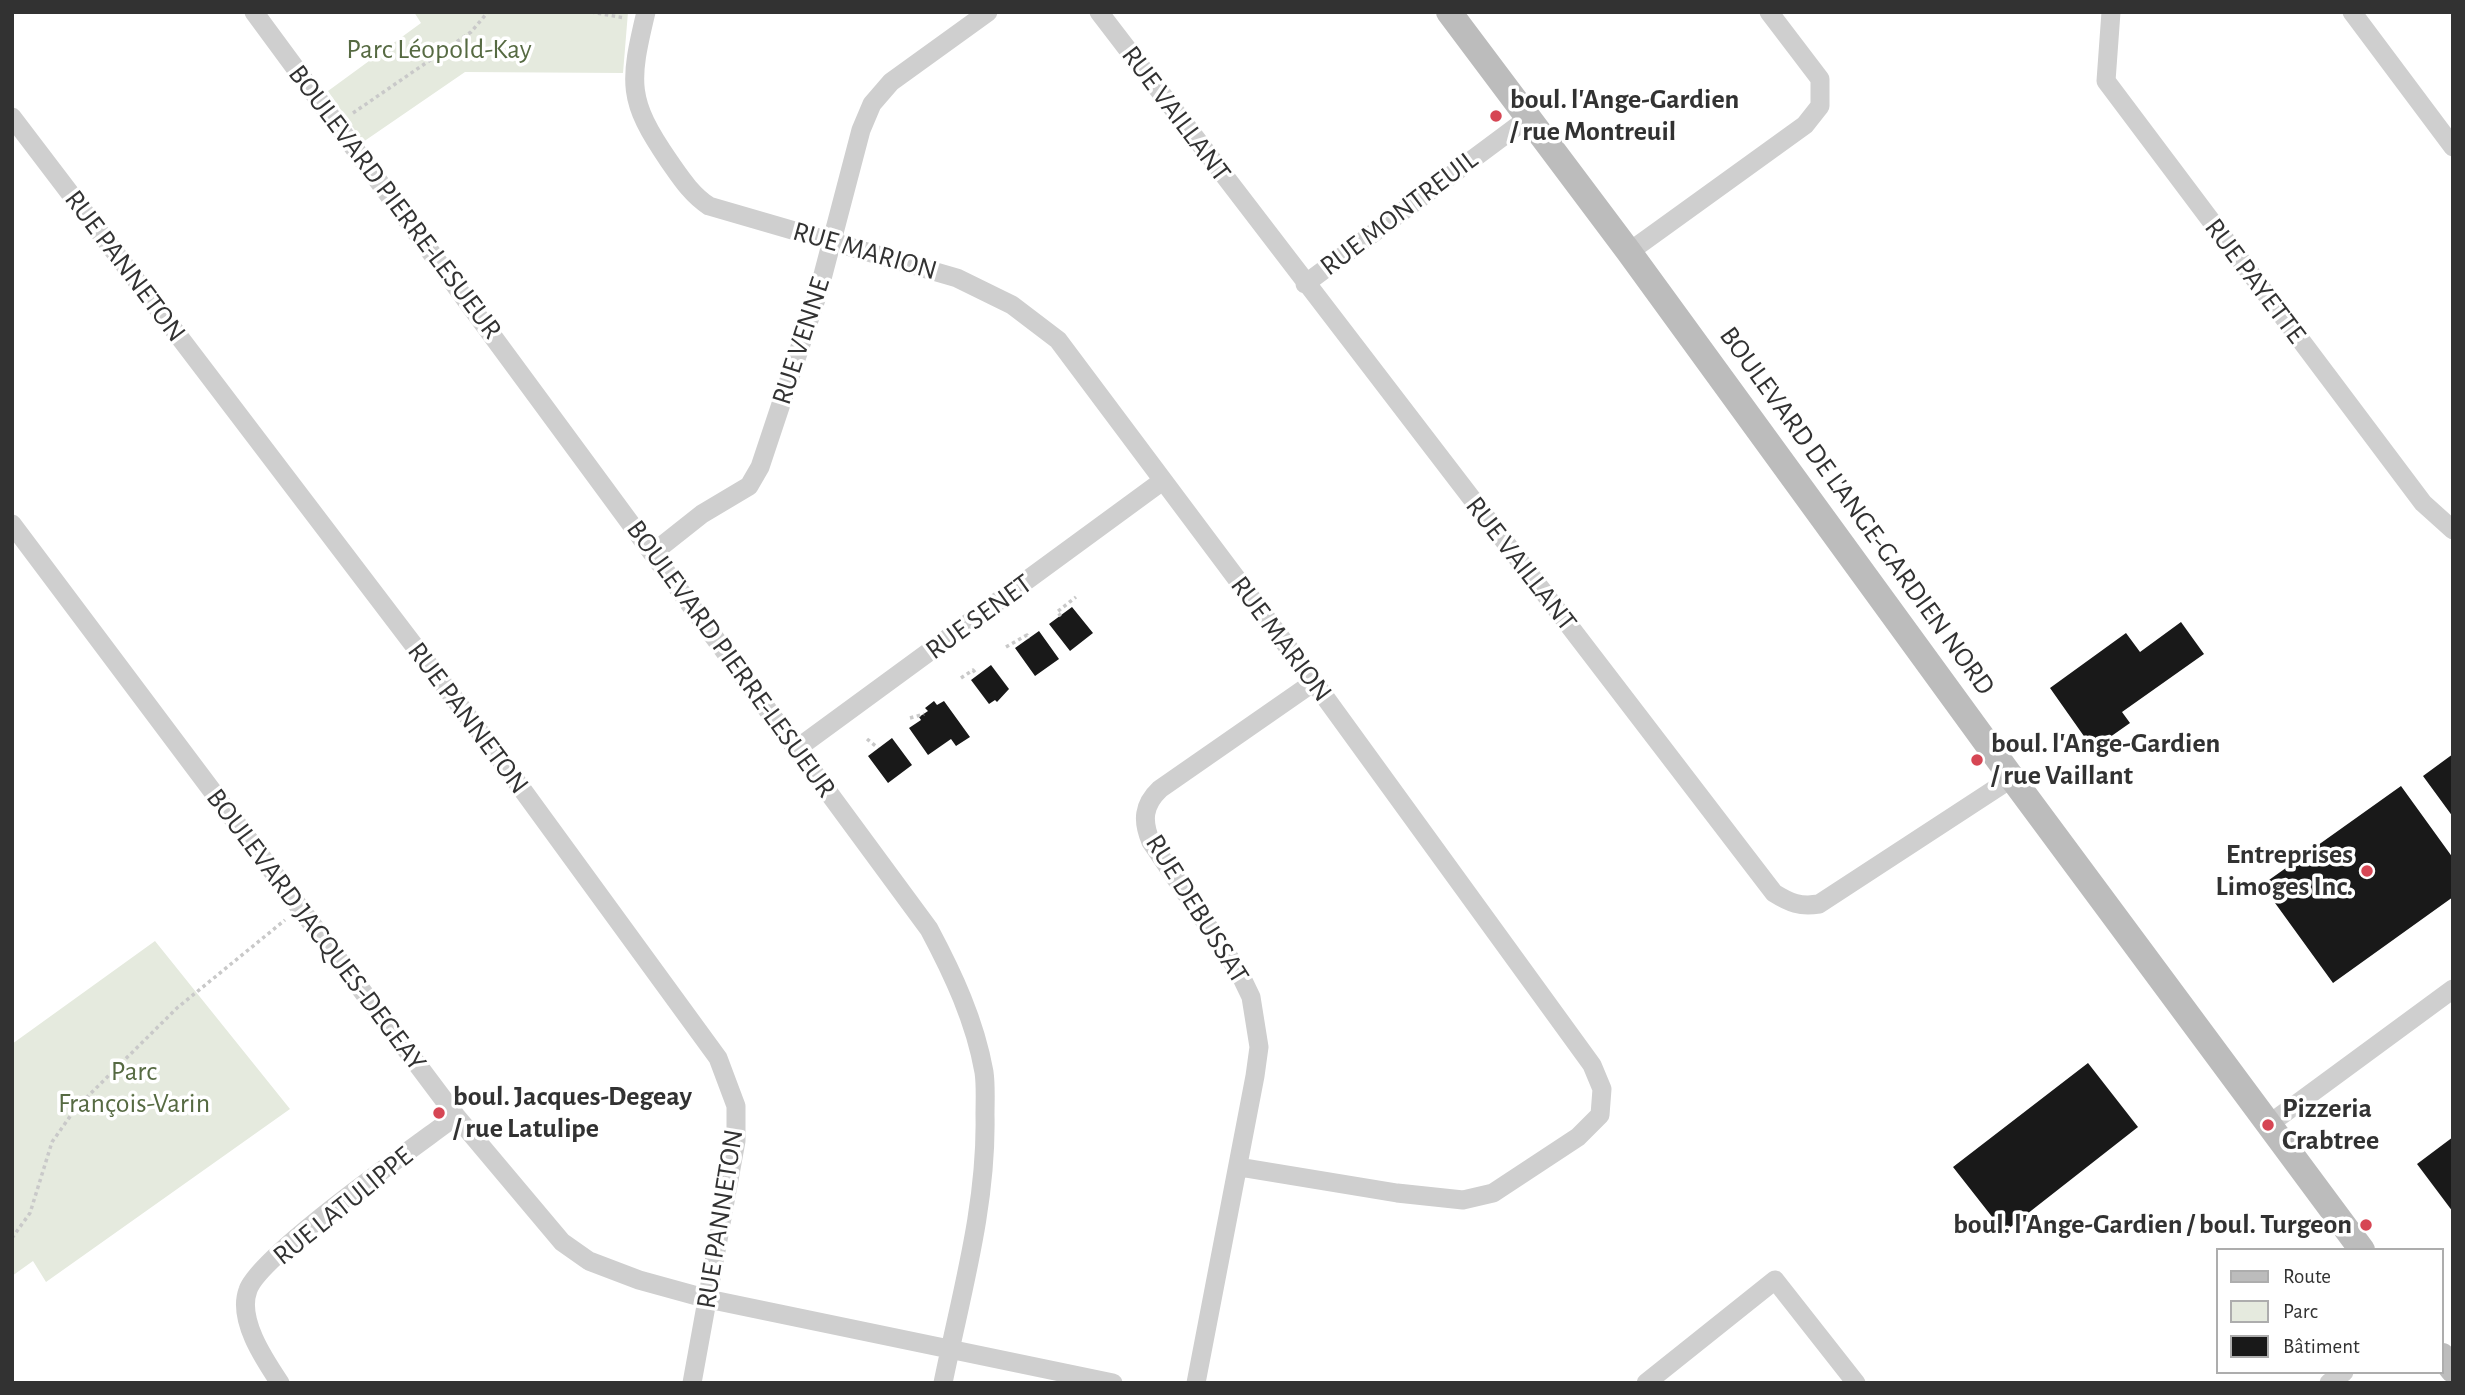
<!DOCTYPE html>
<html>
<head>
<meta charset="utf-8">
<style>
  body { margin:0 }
  #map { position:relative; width:2465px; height:1395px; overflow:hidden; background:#fff; font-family:"Alegreya Sans",sans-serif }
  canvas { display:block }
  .frame { position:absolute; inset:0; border:14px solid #323232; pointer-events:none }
  .legend { position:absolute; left:2216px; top:1248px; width:228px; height:126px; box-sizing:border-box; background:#fff; border:2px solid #adadad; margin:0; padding:9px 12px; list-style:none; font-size:21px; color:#323232 }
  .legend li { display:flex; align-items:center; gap:14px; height:35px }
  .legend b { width:35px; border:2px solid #adadad }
</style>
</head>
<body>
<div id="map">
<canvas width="2465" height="1395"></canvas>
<div class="frame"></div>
<ul class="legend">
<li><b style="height:9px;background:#bcbcbc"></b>Route</li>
<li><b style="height:19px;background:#e5eade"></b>Parc</li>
<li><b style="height:19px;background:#191919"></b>Bâtiment</li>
</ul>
</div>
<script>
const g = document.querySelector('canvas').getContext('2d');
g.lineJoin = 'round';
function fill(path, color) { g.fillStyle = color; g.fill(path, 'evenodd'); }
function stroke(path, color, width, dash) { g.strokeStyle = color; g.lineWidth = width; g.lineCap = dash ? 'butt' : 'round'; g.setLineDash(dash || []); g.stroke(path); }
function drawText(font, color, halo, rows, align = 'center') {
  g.font = font + ' "Alegreya Sans",sans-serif'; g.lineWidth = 7; g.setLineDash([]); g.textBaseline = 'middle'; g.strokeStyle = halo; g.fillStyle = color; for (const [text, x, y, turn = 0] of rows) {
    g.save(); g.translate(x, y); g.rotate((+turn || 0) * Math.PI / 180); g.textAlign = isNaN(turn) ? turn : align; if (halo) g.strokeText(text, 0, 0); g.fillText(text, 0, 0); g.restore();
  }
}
fill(new Path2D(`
  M 414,12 L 628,12 L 623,73 L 465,72 L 363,142 L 328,91 L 421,23 Z
  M 155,941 L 290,1109 L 46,1282 L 33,1261 L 12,1276 L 12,1044 Z`), '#e5eade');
fill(new Path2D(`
  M 1072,607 L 1093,633 L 1070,651 L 1049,624 Z
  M 2181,622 L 2204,654 L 2122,712 L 2130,723 L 2093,749 L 2050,688 L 2126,633 L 2140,652 Z
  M 1039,631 L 1059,659 L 1035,676 L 1015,648 Z
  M 991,665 L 1009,689 L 997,702 L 995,700 L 989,704 L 971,680 Z
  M 934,701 L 937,705 L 944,701 L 970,737 L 956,746 L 951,739 L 928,755 L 909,728 L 921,720 L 919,717 L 928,711 L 925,708 Z
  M 892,738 L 912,765 L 888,783 L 868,756 Z
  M 2453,754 L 2453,817 L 2423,776 Z
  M 2401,786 L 2453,858 L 2453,897 L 2333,983 L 2262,885 Z
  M 2088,1063 L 2138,1127 L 2004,1232 L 1953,1167 Z
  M 2453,1137 L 2453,1212 L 2417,1164 Z`), '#191919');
stroke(new Path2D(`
  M 591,12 L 625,18
  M 353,113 L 471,32 L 488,12
  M 1061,616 L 1057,612 L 1076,597
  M 1006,647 L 1027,635 L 1028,639
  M 961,678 L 973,670 L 977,675
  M 910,718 L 924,714
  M 867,739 L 878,748
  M 12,1238 L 30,1213 L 52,1142 L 76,1108 L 177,1008 L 285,920`), '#c9c9c9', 3.5, [3.5, 3.5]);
stroke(new Path2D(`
  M 254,12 L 929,929 C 953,974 975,1021 984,1072 C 986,1086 985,1101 985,1115 C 987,1206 961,1294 943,1383
  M 646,12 C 629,83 627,100 669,161 C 681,178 691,194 709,206 L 957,278 L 1012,305 L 1058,340 L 1314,682 L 1592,1065 L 1602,1089 L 1600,1115 L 1578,1137 L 1493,1193 L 1463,1200 L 1397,1193 L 1239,1167
  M 1099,12 L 1774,893 C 1790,903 1800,907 1819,904 L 2012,778
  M 2111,12 L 2106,81 L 2423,503 L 2453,530
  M 2352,12 L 2453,147
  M 12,117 L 492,748 L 718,1058 L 736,1106 L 736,1141 L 692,1383
  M 1629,252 L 1805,125 L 1820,106 L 1820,79 L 1769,12
  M 1305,284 L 1528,118
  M 12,524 L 456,1116 L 562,1242 L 589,1261 L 639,1280 L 708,1299 L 1113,1383
  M 654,552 L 702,514 L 749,486 L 760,467 L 819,290 L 861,130 L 872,104 L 891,82 L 988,12
  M 795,750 L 1161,482
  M 2268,1125 L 2453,989
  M 280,1383 C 264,1359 237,1319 248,1290 C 260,1255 419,1144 456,1116
  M 1196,1383 L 1255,1076 L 1259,1047 L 1251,997 L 1239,972 L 1151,842 C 1142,821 1143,805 1160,789 L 1314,682
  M 1646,1383 L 1775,1280 L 1856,1383
  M 2329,1383 L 2344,1372`), '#cfcfcf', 19);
stroke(new Path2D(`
  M 1449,12 L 1629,252 L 2012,778 L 2362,1250
  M 2442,1356 L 2453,1370`), '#bcbcbc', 26);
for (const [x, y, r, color] of [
  [1496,116,7,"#d64654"],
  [1977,760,7,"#d64654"],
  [2367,871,7,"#d64654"],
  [439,1113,7,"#d64654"],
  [2268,1125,7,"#d64654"],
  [2366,1225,7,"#d64654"]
]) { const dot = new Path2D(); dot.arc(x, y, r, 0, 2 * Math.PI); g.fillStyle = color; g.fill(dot); stroke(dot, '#fff', 2.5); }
drawText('28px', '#566a42', '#fff', [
  ["Parc Léopold-Kay",439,50],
  ["Parc",134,1072],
  ["François-Varin",134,1104]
]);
drawText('bold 28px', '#323232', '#fff', [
  ["boul. l'Ange-Gardien",1510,100],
  ["/ rue Montreuil",1510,132],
  ["boul. l'Ange-Gardien",1991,744],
  ["/ rue Vaillant",1991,776],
  ["Entreprises",2353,855,"right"],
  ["Limoges Inc.",2353,887,"right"],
  ["boul. Jacques-Degeay",453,1097],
  ["/ rue Latulipe",453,1129],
  ["Pizzeria",2282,1109],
  ["Crabtree",2282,1141],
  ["boul. l'Ange-Gardien / boul. Turgeon",2352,1225,"right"]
], 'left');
drawText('28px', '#323232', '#fff', [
  ["RUE VAILLANT",1176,114,53],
  ["BOULEVARD PIERRE-LESUEUR",395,202,53],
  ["RUE MONTREUIL",1399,213,-37],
  ["RUE MARION",865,251,16],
  ["RUE PANNETON",125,266,53],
  ["RUE PAYETTE",2255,281,53],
  ["RUE VENNE",801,341,-72],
  ["BOULEVARD DE L'ANGE-GARDIEN NORD",1857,511,54],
  ["RUE VAILLANT",1521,564,52],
  ["RUE SENET",979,617,-36],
  ["RUE MARION",1281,639,53],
  ["BOULEVARD PIERRE-LESUEUR",731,659,54],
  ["RUE PANNETON",468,718,53],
  ["RUE DEBUSSAT",1197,909,58],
  ["BOULEVARD JACQUES-DEGEAY",316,930,53],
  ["RUE LATULIPPE",343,1206,-39],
  ["RUE PANNETON",720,1219,-81]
]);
</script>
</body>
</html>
